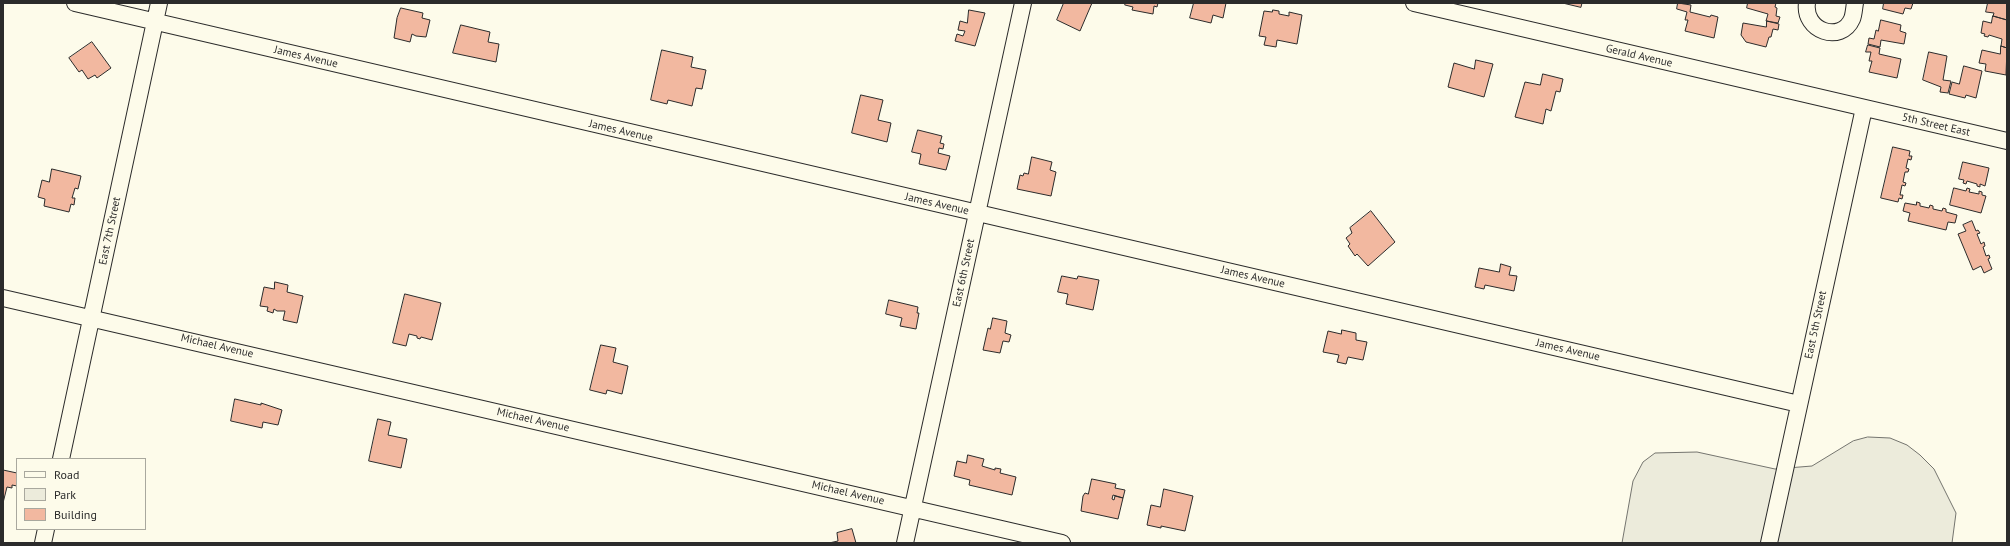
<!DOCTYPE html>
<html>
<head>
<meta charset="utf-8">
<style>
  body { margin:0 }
  #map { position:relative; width:2010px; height:546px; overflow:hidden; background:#fdfbea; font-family:"PT Sans",sans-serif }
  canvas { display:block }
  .frame { position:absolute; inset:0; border:4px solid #2b2b2b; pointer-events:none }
  .legend { position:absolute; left:16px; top:458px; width:130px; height:72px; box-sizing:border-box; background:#fdfbea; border:1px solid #a9a89e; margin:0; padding:5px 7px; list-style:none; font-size:12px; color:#2b2b2b }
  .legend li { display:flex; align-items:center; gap:8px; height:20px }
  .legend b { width:20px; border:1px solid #a9a89e }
</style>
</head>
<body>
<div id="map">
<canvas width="2010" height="546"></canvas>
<div class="frame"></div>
<ul class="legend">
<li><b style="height:5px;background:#fdfbea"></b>Road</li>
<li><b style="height:11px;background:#ecebdb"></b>Park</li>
<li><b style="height:11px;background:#f2b8a0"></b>Building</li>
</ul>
</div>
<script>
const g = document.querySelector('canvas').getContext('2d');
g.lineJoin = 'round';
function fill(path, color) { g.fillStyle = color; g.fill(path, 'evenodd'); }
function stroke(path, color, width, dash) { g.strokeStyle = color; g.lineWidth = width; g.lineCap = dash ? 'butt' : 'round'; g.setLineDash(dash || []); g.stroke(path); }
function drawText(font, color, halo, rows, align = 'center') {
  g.font = font + ' "PT Sans",sans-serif'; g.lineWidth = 3; g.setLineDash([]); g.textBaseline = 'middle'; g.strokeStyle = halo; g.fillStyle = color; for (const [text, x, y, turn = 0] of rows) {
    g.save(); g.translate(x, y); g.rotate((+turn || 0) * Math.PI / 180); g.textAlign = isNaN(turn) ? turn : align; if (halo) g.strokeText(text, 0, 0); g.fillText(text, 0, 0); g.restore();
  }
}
const green = new Path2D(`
  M 1868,437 L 1890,438 L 1907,445 L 1920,455 L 1934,469 L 1956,513 L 1952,543 L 1622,543 L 1633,481 L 1643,462 L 1655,453 L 1697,452 L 1775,469 L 1812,466 L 1853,441 Z`);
fill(green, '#ecebdb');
stroke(green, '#74746e', 1);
const building = new Path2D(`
  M 1064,3 L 1092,3 L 1080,31 L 1057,20 Z
  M 1126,3 L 1158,3 L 1157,7 L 1154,6 L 1153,14 L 1132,10 L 1133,7 L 1125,5 Z
  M 1194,3 L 1226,3 L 1223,18 L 1213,15 L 1211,23 L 1190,18 Z
  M 1563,3 L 1582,3 L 1581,7 Z
  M 1678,3 L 1691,5 L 1690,12 L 1710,17 L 1711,15 L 1718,17 L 1714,38 L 1685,31 L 1688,20 L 1685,20 L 1687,12 L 1677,9 Z
  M 1748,3 L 1776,3 L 1775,7 L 1777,8 L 1776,16 L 1780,17 L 1778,23 L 1766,21 L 1768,14 L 1747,8 Z
  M 1884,3 L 1913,3 L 1911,9 L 1905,8 L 1903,14 L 1883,9 Z
  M 1988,3 L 2007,3 L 2007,20 L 1993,16 L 1994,13 L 1986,12 Z
  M 401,8 L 423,13 L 422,18 L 430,20 L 426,37 L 416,36 L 412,34 L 410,42 L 394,38 L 397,18 Z
  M 969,10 L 985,13 L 975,46 L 955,41 L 957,34 L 963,36 L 965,31 L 958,30 L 960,21 L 967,23 Z
  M 1273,10 L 1279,11 L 1279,14 L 1289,16 L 1289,12 L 1302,15 L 1297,44 L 1277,40 L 1276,47 L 1264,45 L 1266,37 L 1259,36 L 1264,11 L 1272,12 Z
  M 1993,16 L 2007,20 L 2007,48 L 2001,46 L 2002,39 L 1989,35 L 1988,37 L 1984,36 L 1985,34 L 1981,33 L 1983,21 L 1991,23 Z
  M 1881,20 L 1901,25 L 1900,31 L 1906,33 L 1904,44 L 1881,40 L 1880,47 L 1868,44 L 1869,38 L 1874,39 L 1876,30 L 1878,31 Z
  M 1767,21 L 1779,24 L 1778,30 L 1773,29 L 1771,37 L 1769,37 L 1766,47 L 1746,42 L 1741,35 L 1743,23 L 1766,27 Z
  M 461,25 L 490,32 L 488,42 L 499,44 L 496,62 L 453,53 Z
  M 92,42 L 111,68 L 97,78 L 95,75 L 88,79 L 82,70 L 79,72 L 69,58 Z
  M 1868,45 L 1880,48 L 1879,54 L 1901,59 L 1897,78 L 1869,72 L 1872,61 L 1869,61 L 1871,52 L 1866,52 Z
  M 2001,46 L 2007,48 L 2006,75 L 1985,71 L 1986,64 L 1979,63 L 1982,50 L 2000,54 Z
  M 662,50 L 693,57 L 691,67 L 706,70 L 702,89 L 696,88 L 692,106 L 668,100 L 667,104 L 651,100 Z
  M 1929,52 L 1947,56 L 1943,80 L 1951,81 L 1948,93 L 1940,92 L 1941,87 L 1923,80 Z
  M 1476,60 L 1493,64 L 1484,97 L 1448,87 L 1454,63 L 1474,69 Z
  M 1964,66 L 1982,71 L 1976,98 L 1966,95 L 1965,98 L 1949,94 L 1952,82 L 1959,84 Z
  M 1543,74 L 1563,79 L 1560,92 L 1556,91 L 1551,111 L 1546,109 L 1543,124 L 1515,117 L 1525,82 L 1540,85 Z
  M 861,95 L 883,100 L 878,120 L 891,123 L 887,142 L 852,133 Z
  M 918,130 L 942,136 L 940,143 L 944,144 L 943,149 L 939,148 L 938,153 L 950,156 L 946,170 L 919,164 L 921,154 L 912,152 Z
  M 1893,147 L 1910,151 L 1909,156 L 1912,156 L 1911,160 L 1908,159 L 1906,168 L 1909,169 L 1908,172 L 1905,172 L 1903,182 L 1906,183 L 1905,186 L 1902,185 L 1900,195 L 1903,195 L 1902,199 L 1899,198 L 1898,202 L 1881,198 Z
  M 1032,157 L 1052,162 L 1050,170 L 1056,172 L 1051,196 L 1017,189 L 1020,175 L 1023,176 L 1024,173 L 1028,174 Z
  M 1963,162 L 1989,168 L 1985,186 L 1980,184 L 1980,187 L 1977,186 L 1977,184 L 1967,181 L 1966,184 L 1963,183 L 1964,180 L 1959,179 Z
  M 52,169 L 81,176 L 78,189 L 75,188 L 72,198 L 75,198 L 74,205 L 71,204 L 69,212 L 44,206 L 45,199 L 38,197 L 42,180 L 49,182 Z
  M 1954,188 L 1966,191 L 1967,188 L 1970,189 L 1969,192 L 1979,194 L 1979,191 L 1982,192 L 1982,195 L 1986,196 L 1981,213 L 1950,205 Z
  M 1917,202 L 1920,203 L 1920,206 L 1929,208 L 1930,205 L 1933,206 L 1933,209 L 1942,211 L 1943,208 L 1946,209 L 1946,212 L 1957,215 L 1955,223 L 1948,222 L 1946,230 L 1908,221 L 1910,213 L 1903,211 L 1905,203 L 1916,205 Z
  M 1371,211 L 1395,242 L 1368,266 L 1357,254 L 1355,256 L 1348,246 L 1350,244 L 1346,238 L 1352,233 L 1350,228 Z
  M 1972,221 L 1976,231 L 1978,230 L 1980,233 L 1977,234 L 1981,244 L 1984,242 L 1985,246 L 1983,247 L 1986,256 L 1989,255 L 1990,258 L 1988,259 L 1992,269 L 1984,273 L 1981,266 L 1973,270 L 1958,234 L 1966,231 L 1963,225 Z
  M 1501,264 L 1511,267 L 1509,275 L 1517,276 L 1514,291 L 1485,285 L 1484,289 L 1475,287 L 1479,268 L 1499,272 Z
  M 1062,276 L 1077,279 L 1078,276 L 1099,280 L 1093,310 L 1066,304 L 1068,294 L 1058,292 Z
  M 275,282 L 288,285 L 287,292 L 303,296 L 297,323 L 283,320 L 285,311 L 277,311 L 274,309 L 273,313 L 267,311 L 268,307 L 260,306 L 264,287 L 274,289 Z
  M 405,294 L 441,303 L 432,340 L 421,337 L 420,339 L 417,338 L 417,336 L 409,334 L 406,346 L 393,343 Z
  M 889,300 L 918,307 L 917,313 L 919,313 L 916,329 L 900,326 L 902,318 L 886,314 Z
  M 993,318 L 1007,321 L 1005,333 L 1011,335 L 1009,342 L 1003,341 L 1000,353 L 983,350 L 988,328 L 990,329 Z
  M 1342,330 L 1356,333 L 1356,340 L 1367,342 L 1363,360 L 1348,357 L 1346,364 L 1337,362 L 1339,355 L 1323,352 L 1328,331 L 1341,334 Z
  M 601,345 L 616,348 L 613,362 L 628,366 L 622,394 L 607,390 L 606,394 L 590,390 Z
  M 235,399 L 261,405 L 261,403 L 282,410 L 278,425 L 263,422 L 262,428 L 231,421 Z
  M 378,419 L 391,422 L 388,435 L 407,439 L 401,468 L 369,461 Z
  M 968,455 L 984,459 L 982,466 L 995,470 L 995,468 L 1001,469 L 1000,473 L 1016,477 L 1012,495 L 969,485 L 970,480 L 954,476 L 957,461 L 966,463 Z
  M 3,470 L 17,473 L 17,486 L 12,485 L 12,488 L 7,487 L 3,503 Z
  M 1092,479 L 1116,484 L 1115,488 L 1125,490 L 1123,498 L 1113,495 L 1112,499 L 1114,500 L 1115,496 L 1123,498 L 1118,519 L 1081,511 L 1083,496 L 1085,493 L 1088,494 Z
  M 1164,489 L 1193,496 L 1185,531 L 1161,526 L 1161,528 L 1147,525 L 1151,505 L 1160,507 Z
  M 852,529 L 856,543 L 829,543 L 838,541 L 837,533 Z`);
fill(building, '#f2b8a0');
stroke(building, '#2b2b2b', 1);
const minor = new Path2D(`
  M 75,3 L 1799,404
  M 1414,3 L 2007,141
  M 1807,3 C 1803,31 1841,44 1852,19 C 1854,14 1854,8 1855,3
  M 3,298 L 1062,543
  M 61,459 L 159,3
  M 43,543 L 46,529
  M 905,543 L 1023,3
  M 1769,543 L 1864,108`);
stroke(minor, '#2b2b2b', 18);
stroke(minor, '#fdfbea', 16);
drawText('11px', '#2b2b2b', '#fdfbea', [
  ["Gerald Avenue",1639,56,13],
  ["James Avenue",306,57,13],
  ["5th Street East",1936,125,13],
  ["James Avenue",621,131,13],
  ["James Avenue",937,204,13],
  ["East 7th Street",110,231,-78],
  ["East 6th Street",964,273,-78],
  ["James Avenue",1253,277,13],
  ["East 5th Street",1816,325,-78],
  ["Michael Avenue",217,346,13],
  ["James Avenue",1568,350,13],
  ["Michael Avenue",533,420,13],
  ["Michael Avenue",848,493,13]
]);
</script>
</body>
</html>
